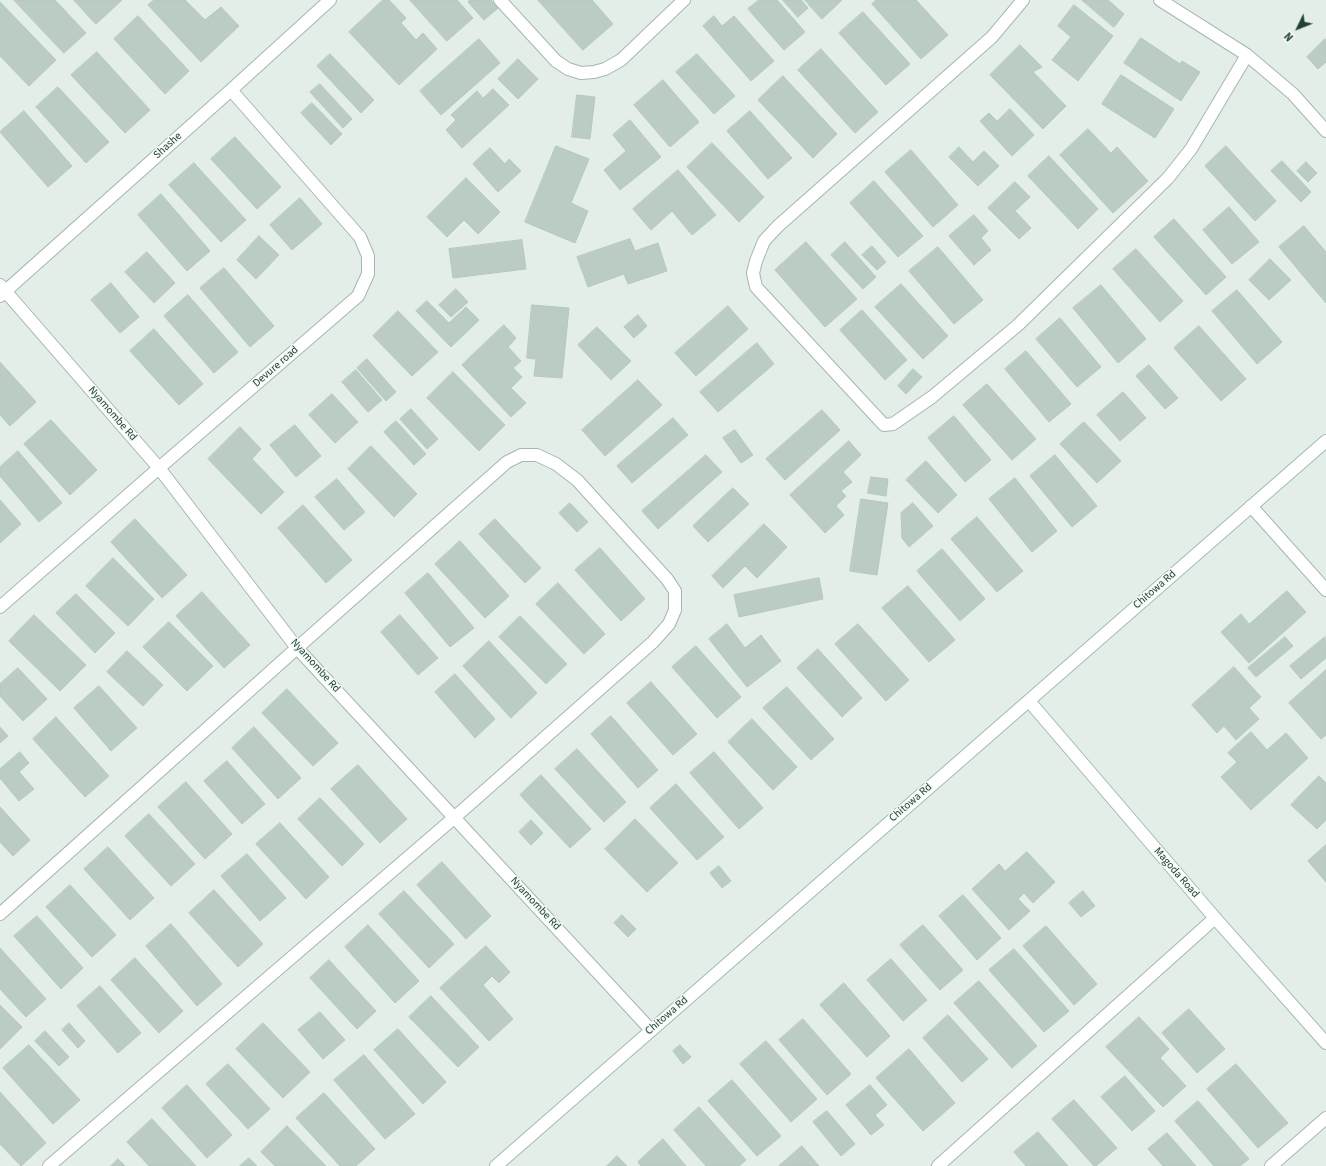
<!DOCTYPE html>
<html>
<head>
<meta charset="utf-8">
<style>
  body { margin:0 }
  #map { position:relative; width:1326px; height:1166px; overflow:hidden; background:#e3eee8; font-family:"Source Sans 3",sans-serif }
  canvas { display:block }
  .north { position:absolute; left:1278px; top:8px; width:40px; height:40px; -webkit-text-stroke:3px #f4faf6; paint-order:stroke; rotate:227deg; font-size:11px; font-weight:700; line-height:16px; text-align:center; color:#214135 }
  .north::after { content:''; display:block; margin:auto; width:14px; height:18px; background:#214135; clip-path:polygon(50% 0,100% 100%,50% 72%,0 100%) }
</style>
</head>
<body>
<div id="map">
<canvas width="1326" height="1166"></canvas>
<div class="north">N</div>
</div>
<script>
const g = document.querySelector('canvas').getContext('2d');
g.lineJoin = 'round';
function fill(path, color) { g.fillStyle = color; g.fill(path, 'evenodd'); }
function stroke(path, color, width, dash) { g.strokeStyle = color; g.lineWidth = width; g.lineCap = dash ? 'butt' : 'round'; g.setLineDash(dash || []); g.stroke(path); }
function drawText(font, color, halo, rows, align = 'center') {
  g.font = font + ' "Source Sans 3",sans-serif'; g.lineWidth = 3; g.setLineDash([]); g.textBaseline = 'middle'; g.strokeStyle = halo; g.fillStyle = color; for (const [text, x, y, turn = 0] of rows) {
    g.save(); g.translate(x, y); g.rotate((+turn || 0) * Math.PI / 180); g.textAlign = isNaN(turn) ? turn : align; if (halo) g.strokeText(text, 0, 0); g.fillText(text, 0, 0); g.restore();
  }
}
const building = new Path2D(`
  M 14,0 L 55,0 L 86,33 L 64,53 Z
  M 74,0 L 122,0 L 96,24 Z
  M 154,0 L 185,0 L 205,20 L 221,7 L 239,26 L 201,62 L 148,5 Z
  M 383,0 L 389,0 L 406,18 L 401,23 L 416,40 L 423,33 L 437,49 L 399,85 L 349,32 Z
  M 410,0 L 457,0 L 473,18 L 447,41 Z
  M 470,0 L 491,0 L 498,8 L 484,20 L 468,2 Z
  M 538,0 L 592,0 L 613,24 L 583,50 Z
  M 759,0 L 777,0 L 805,32 L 784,50 L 748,9 Z
  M 783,0 L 801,0 L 808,8 L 798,17 Z
  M 805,0 L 842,0 L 822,19 Z
  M 876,0 L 916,0 L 948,35 L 921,59 L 872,4 Z
  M 1082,0 L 1108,0 L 1124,14 L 1114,27 Z
  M 0,2 L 56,60 L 29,86 L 0,56 Z
  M 1074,5 L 1113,36 L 1078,81 L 1052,60 L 1071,37 L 1058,26 Z
  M 863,12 L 910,64 L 886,85 L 839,33 Z
  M 138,16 L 189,71 L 165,94 L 114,39 Z
  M 714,16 L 722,26 L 734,16 L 774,61 L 751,81 L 703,26 Z
  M 1141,38 L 1180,64 L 1182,61 L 1200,72 L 1181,101 L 1124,63 Z
  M 479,39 L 500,63 L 441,115 L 420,91 Z
  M 1325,39 L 1326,41 L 1326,62 L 1318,69 L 1307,57 Z
  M 1020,45 L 1042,67 L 1033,72 L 1066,106 L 1043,129 L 990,75 Z
  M 821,49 L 878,112 L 855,133 L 798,70 Z
  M 97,52 L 150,110 L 125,133 L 71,75 Z
  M 330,54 L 374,100 L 361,113 L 317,66 Z
  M 697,54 L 735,96 L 714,114 L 676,72 Z
  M 518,59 L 538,79 L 518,99 L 498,79 Z
  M 1121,75 L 1174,109 L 1155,138 L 1102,104 Z
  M 783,76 L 837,134 L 813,158 L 758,100 Z
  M 663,80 L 699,122 L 670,147 L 634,105 Z
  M 320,84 L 352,119 L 343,128 L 310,92 Z
  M 58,87 L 109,142 L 86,163 L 36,107 Z
  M 493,89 L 509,105 L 462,148 L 446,130 L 456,120 L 451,115 L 477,91 L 483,98 Z
  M 577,95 L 595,97 L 590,139 L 572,137 Z
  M 312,103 L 342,134 L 331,145 L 301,113 Z
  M 1010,109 L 1034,135 L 1012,156 L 980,121 L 989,113 L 997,121 Z
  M 24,111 L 72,166 L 48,187 L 0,132 Z
  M 750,111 L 792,158 L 768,179 L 727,131 Z
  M 630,120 L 661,157 L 620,190 L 604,170 L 626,151 L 613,135 Z
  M 1088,129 L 1111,153 L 1117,147 L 1148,181 L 1113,213 L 1060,155 Z
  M 235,137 L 281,187 L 257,209 L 211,159 Z
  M 712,143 L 764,197 L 739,222 L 687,167 Z
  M 556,146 L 589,159 L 571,203 L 588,211 L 575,243 L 525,222 Z
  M 1226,146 L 1276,201 L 1255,221 L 1205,166 Z
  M 959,147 L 973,162 L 984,151 L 999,166 L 978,186 L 949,157 Z
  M 490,148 L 505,164 L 509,159 L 521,171 L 498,192 L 473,164 Z
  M 911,150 L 958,205 L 933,227 L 885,172 Z
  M 1049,156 L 1098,209 L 1078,229 L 1028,176 Z
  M 1282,161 L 1311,192 L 1301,202 L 1271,171 Z
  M 1306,162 L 1317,173 L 1308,182 L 1297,171 Z
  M 194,163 L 246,220 L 221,242 L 169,185 Z
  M 678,170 L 716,215 L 692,235 L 672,211 L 651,230 L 633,209 Z
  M 466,178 L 500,212 L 478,234 L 464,220 L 447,237 L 427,217 Z
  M 874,181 L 923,236 L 898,257 L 850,203 Z
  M 1015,182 L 1030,197 L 1015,211 L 1031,228 L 1019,239 L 988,208 Z
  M 161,194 L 210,251 L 187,271 L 138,215 Z
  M 300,198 L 322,224 L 292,250 L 270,225 Z
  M 1229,207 L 1259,242 L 1232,264 L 1203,230 Z
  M 974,215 L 988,231 L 981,238 L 991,250 L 974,265 L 949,236 Z
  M 1174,219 L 1226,277 L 1206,295 L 1154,237 Z
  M 1304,226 L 1326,252 L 1326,303 L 1279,247 Z
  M 259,236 L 279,255 L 256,279 L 237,260 Z
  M 630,239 L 635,251 L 658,243 L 667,271 L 628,284 L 624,274 L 588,287 L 577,257 Z
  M 522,240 L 526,269 L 453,278 L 449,249 Z
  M 806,242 L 857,299 L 825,327 L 775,270 Z
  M 845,242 L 876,277 L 863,289 L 831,255 Z
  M 872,246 L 886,262 L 877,270 L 862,255 Z
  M 938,247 L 983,300 L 954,324 L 909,271 Z
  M 1136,249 L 1183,301 L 1160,322 L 1113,269 Z
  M 147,252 L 175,283 L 154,303 L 125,272 Z
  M 1270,259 L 1291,280 L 1269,300 L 1249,280 Z
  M 224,268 L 274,326 L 250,347 L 200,288 Z
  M 111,283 L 139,317 L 120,333 L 91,300 Z
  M 901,284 L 948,336 L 923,359 L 875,307 Z
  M 1101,285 L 1146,339 L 1118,363 L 1073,308 Z
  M 456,289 L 468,302 L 451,317 L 439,305 Z
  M 1237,290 L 1282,342 L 1257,364 L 1212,311 Z
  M 188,295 L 238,352 L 214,373 L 164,316 Z
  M 427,301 L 449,323 L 466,307 L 479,320 L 451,347 L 416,311 Z
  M 532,305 L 569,308 L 562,378 L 534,376 L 536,359 L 527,358 Z
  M 728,306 L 748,329 L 696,376 L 675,353 Z
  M 862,310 L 907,360 L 885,380 L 840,330 Z
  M 398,311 L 438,352 L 412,376 L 373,336 Z
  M 638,315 L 647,326 L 634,338 L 624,327 Z
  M 1060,318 L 1101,367 L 1077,387 L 1036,339 Z
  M 504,325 L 516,338 L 508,347 L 521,361 L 513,368 L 522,377 L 511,388 L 526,403 L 511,417 L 462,365 Z
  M 1199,326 L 1246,379 L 1221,401 L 1174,348 Z
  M 597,327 L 631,361 L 611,380 L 578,345 Z
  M 154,329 L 203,384 L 179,405 L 130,351 Z
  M 757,343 L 774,364 L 718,412 L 700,392 Z
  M 1026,351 L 1071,404 L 1049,422 L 1005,369 Z
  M 367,359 L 396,392 L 386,401 L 357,368 Z
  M 0,362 L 36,402 L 10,426 L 0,415 Z
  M 1149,365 L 1178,398 L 1165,409 L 1136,376 Z
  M 913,369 L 922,377 L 906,394 L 898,386 Z
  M 356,370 L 382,400 L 368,412 L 342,382 Z
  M 453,372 L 505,425 L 479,451 L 427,398 Z
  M 638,380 L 662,405 L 605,456 L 582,430 Z
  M 987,384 L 1036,439 L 1012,460 L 963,405 Z
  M 1123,392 L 1146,418 L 1120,441 L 1097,415 Z
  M 332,394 L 358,422 L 335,443 L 309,415 Z
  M 411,409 L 438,439 L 427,449 L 400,419 Z
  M 822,410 L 840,430 L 785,480 L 766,459 Z
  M 954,416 L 991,460 L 965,482 L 928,438 Z
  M 673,418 L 688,435 L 632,483 L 617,466 Z
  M 51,420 L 97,470 L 70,495 L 24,444 Z
  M 396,421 L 426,454 L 414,465 L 384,432 Z
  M 1084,422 L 1121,461 L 1097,483 L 1060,444 Z
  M 295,425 L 321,456 L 296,477 L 270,445 Z
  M 240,427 L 261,449 L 252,459 L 284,492 L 261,514 L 208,459 Z
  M 735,430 L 753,455 L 741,463 L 723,438 Z
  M 849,441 L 861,455 L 843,472 L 852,482 L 841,491 L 846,496 L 836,506 L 844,515 L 825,533 L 790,495 Z
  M 371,446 L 417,494 L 394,517 L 348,469 Z
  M 18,451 L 62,503 L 39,522 L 0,476 L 0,467 Z
  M 706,455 L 722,472 L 658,529 L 642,511 Z
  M 1055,455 L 1097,506 L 1072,527 L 1030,476 Z
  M 926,461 L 957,495 L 938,513 L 906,480 Z
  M 871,477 L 888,479 L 886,496 L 868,493 Z
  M 1015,478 L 1057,531 L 1032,552 L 989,499 Z
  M 337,479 L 365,512 L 344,530 L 315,497 Z
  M 733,488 L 749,504 L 708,542 L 693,526 Z
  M 861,499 L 888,503 L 877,575 L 850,571 Z
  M 0,500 L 21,524 L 0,543 Z
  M 570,503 L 588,522 L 577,532 L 559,513 Z
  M 913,503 L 933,526 L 909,547 L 902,538 L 901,513 Z
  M 303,505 L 352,560 L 326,583 L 278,528 Z
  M 977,517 L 1023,571 L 997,592 L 951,539 Z
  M 135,519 L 187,575 L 162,598 L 111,542 Z
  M 495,519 L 541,568 L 525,583 L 479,534 Z
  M 764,524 L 787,547 L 757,578 L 745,566 L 723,588 L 712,576 Z
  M 460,541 L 509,596 L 485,618 L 435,564 Z
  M 600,548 L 645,599 L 621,621 L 575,570 Z
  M 942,549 L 985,599 L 960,621 L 917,571 Z
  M 113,558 L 154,599 L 128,626 L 86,586 Z
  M 428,573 L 474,628 L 450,647 L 405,593 Z
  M 819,578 L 823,599 L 739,617 L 734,595 Z
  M 558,583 L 605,634 L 584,654 L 536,604 Z
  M 908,586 L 955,640 L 929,662 L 882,608 Z
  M 1287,591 L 1306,612 L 1249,663 L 1221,632 L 1241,614 L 1249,624 Z
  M 202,592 L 250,645 L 224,668 L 176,616 Z
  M 76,594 L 115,633 L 95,653 L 56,613 Z
  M 34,615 L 86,665 L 60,691 L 9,641 Z
  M 400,615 L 438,658 L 418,675 L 381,632 Z
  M 520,616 L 567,664 L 546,684 L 499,637 Z
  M 169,622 L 213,666 L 187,691 L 143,647 Z
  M 727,624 L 745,648 L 761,635 L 781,661 L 747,687 L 709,639 Z
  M 858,624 L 909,680 L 886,701 L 835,644 Z
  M 1285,637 L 1293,646 L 1256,677 L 1248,668 Z
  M 1325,637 L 1326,658 L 1301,679 L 1290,666 Z
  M 489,641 L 537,693 L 511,718 L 463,666 Z
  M 696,646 L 741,697 L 717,718 L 672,667 Z
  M 818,649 L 862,698 L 842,717 L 797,668 Z
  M 127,651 L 163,685 L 143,706 L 107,672 Z
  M 1234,667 L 1261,697 L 1249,708 L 1259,719 L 1236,740 L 1224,726 L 1217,733 L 1192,705 Z
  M 18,668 L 47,699 L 23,721 L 0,696 L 0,684 Z
  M 1326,670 L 1326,735 L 1321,739 L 1289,703 Z
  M 455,674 L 495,719 L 475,738 L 435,692 Z
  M 651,682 L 697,734 L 673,755 L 627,703 Z
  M 99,686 L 137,728 L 111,751 L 74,708 Z
  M 787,687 L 834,739 L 811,760 L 763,708 Z
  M 287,689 L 338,743 L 313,766 L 262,713 Z
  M 611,716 L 658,770 L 638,788 L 591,734 Z
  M 56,717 L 109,776 L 85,797 L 33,739 Z
  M 752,719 L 797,767 L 773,790 L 728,742 Z
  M 0,727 L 8,736 L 0,743 Z
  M 254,727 L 301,778 L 278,799 L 232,748 Z
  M 1251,732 L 1267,750 L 1286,733 L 1308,758 L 1251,810 L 1221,777 L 1237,762 L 1228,753 Z
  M 577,749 L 626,802 L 604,822 L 555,769 Z
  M 20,752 L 29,763 L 19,772 L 34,789 L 19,801 L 0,778 L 0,769 Z
  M 714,752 L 763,808 L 739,829 L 690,773 Z
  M 227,761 L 265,804 L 242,824 L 204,781 Z
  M 358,765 L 407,819 L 380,843 L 331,789 Z
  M 541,775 L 591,829 L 570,848 L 520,795 Z
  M 1319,776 L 1326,783 L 1326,820 L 1317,829 L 1291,805 Z
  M 186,782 L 232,834 L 205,859 L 158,807 Z
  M 676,784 L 724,837 L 697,860 L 650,808 Z
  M 320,798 L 364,844 L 342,866 L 298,819 Z
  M 0,807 L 30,840 L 13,856 L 0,842 Z
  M 149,814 L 195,864 L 171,886 L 125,836 Z
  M 635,819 L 678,863 L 647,892 L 605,849 Z
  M 531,820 L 543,833 L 531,845 L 519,832 Z
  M 280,823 L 329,877 L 306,899 L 256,844 Z
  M 1326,845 L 1326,882 L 1308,861 Z
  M 108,847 L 154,898 L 130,920 L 84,869 Z
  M 1027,852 L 1055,882 L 1033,903 L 1024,893 L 1018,899 L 1030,911 L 1009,930 L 972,889 L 999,864 L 1005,871 Z
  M 247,854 L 286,898 L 260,921 L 221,876 Z
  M 442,862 L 491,916 L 466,939 L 417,885 Z
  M 719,866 L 731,881 L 722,888 L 710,873 Z
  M 70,885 L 116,935 L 92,957 L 46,907 Z
  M 214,890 L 263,944 L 238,967 L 189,913 Z
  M 404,891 L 454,944 L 429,968 L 379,914 Z
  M 1083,891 L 1095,906 L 1081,917 L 1069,903 Z
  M 963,895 L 1001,938 L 977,960 L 939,916 Z
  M 622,915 L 636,929 L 628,937 L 614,923 Z
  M 37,916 L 83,968 L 61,989 L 14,936 Z
  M 171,924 L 222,984 L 197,1006 L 146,946 Z
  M 368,925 L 419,981 L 395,1003 L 345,947 Z
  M 923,925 L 963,970 L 940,990 L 900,945 Z
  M 1046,926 L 1097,984 L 1074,1005 L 1023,946 Z
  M 486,946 L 510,972 L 499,983 L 492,976 L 483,985 L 513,1019 L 489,1041 L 440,988 Z
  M 0,948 L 46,999 L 26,1017 L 0,989 Z
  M 1014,949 L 1069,1011 L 1044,1032 L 989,970 Z
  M 135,958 L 183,1011 L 159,1033 L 111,980 Z
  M 891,959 L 927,1000 L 903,1021 L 867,980 Z
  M 329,960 L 376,1011 L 357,1029 L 310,978 Z
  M 979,981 L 1037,1046 L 1012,1068 L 954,1003 Z
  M 844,983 L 890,1036 L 867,1057 L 820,1005 Z
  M 100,986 L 141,1033 L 118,1053 L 77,1006 Z
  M 431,996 L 479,1047 L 458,1067 L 409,1017 Z
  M 0,1005 L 22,1027 L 0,1049 Z
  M 1189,1009 L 1225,1049 L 1197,1073 L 1162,1033 Z
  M 320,1012 L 345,1040 L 323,1059 L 298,1030 Z
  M 948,1015 L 988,1059 L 962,1082 L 923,1038 Z
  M 1139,1017 L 1169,1049 L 1160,1058 L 1186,1086 L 1163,1107 L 1106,1047 Z
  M 803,1019 L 851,1074 L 827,1095 L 779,1040 Z
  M 69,1023 L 85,1041 L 78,1048 L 62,1030 Z
  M 263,1023 L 310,1072 L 283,1098 L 236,1049 Z
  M 398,1029 L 446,1082 L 423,1104 L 374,1050 Z
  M 45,1031 L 69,1057 L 59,1066 L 35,1041 Z
  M 766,1041 L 817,1099 L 791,1122 L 740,1064 Z
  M 29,1045 L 80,1100 L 53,1124 L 3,1068 Z
  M 680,1045 L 691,1057 L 683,1064 L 673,1051 Z
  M 909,1049 L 955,1103 L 923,1131 L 876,1078 Z
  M 364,1055 L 415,1114 L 385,1139 L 334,1080 Z
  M 228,1064 L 270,1109 L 248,1129 L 206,1084 Z
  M 1236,1064 L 1288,1123 L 1258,1148 L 1207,1089 Z
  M 1125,1076 L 1155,1111 L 1132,1131 L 1101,1097 Z
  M 732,1080 L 781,1136 L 757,1156 L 708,1101 Z
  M 187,1085 L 232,1135 L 207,1158 L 162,1108 Z
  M 870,1085 L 887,1105 L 875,1115 L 884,1125 L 871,1135 L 846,1105 Z
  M 0,1092 L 46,1143 L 21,1166 L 0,1144 Z
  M 324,1093 L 375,1149 L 356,1166 L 340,1166 L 296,1118 Z
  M 1074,1100 L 1117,1148 L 1096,1166 L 1094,1166 L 1052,1119 Z
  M 1198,1101 L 1249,1159 L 1240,1166 L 1214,1166 L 1175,1121 Z
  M 699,1107 L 746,1160 L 739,1166 L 706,1166 L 674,1130 Z
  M 827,1111 L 855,1144 L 841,1156 L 813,1122 Z
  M 152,1119 L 196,1166 L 149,1166 L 127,1142 Z
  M 287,1126 L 326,1166 L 275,1166 L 261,1152 Z
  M 1038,1132 L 1068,1166 L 1026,1166 L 1014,1152 Z
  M 1167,1133 L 1196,1166 L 1163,1166 L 1148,1149 Z
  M 663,1139 L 686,1166 L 641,1166 L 638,1162 Z
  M 802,1146 L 819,1166 L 779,1166 Z
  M 617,1156 L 627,1166 L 607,1166 Z
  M 249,1158 L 257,1166 L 240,1166 Z
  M 118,1159 L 125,1166 L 111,1166 Z`);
fill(building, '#bbccc3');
stroke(building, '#b5c8be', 1);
const street = new Path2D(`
  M 500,0 L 556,61 L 568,69 L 581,73 L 594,72 L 605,69 L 621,60 L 684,0
  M 1023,0 L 992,37 L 778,226 L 764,241 L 756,261 L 753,273 L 756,287 L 884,425 L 893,424 L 932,397 L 1018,325 L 1168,178 L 1191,149 L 1247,55
  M 1160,0 L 1247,55 L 1293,94 L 1326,131
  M 0,285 L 159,468 L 297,648 L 651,1030
  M 0,296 L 231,90 L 330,0
  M 1251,506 L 1326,590
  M 0,607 L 159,468 L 358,296 L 368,274 L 368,256 L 360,237 L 231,90
  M 0,914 L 297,648 L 507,462 L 521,455 L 537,455 L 556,464 L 577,480 L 667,579 L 675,591 L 675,610 L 669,624 L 653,642 L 455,817 L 49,1166
  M 938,1166 L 1215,918
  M 1271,1166 L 1326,1118`);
const secondary = new Path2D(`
  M 1029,701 L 1215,918 L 1326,1043
  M 496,1166 L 1326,441`);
stroke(street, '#a5b7af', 14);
stroke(secondary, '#a0bbaf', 14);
stroke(street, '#fff', 12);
stroke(secondary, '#fff', 12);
drawText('11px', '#214135', '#f4faf6', [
  ["Shashe",168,146,-42],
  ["Devure road",276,367,-41],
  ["Nyamombe Rd",112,414,49],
  ["Chitowa Rd",1155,590,-41],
  ["Nyamombe Rd",315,666,48],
  ["Chitowa Rd",911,803,-41],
  ["Magoda Road",1176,873,49],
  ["Nyamombe Rd",535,904,47],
  ["Chitowa Rd",667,1016,-41]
]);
</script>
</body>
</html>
